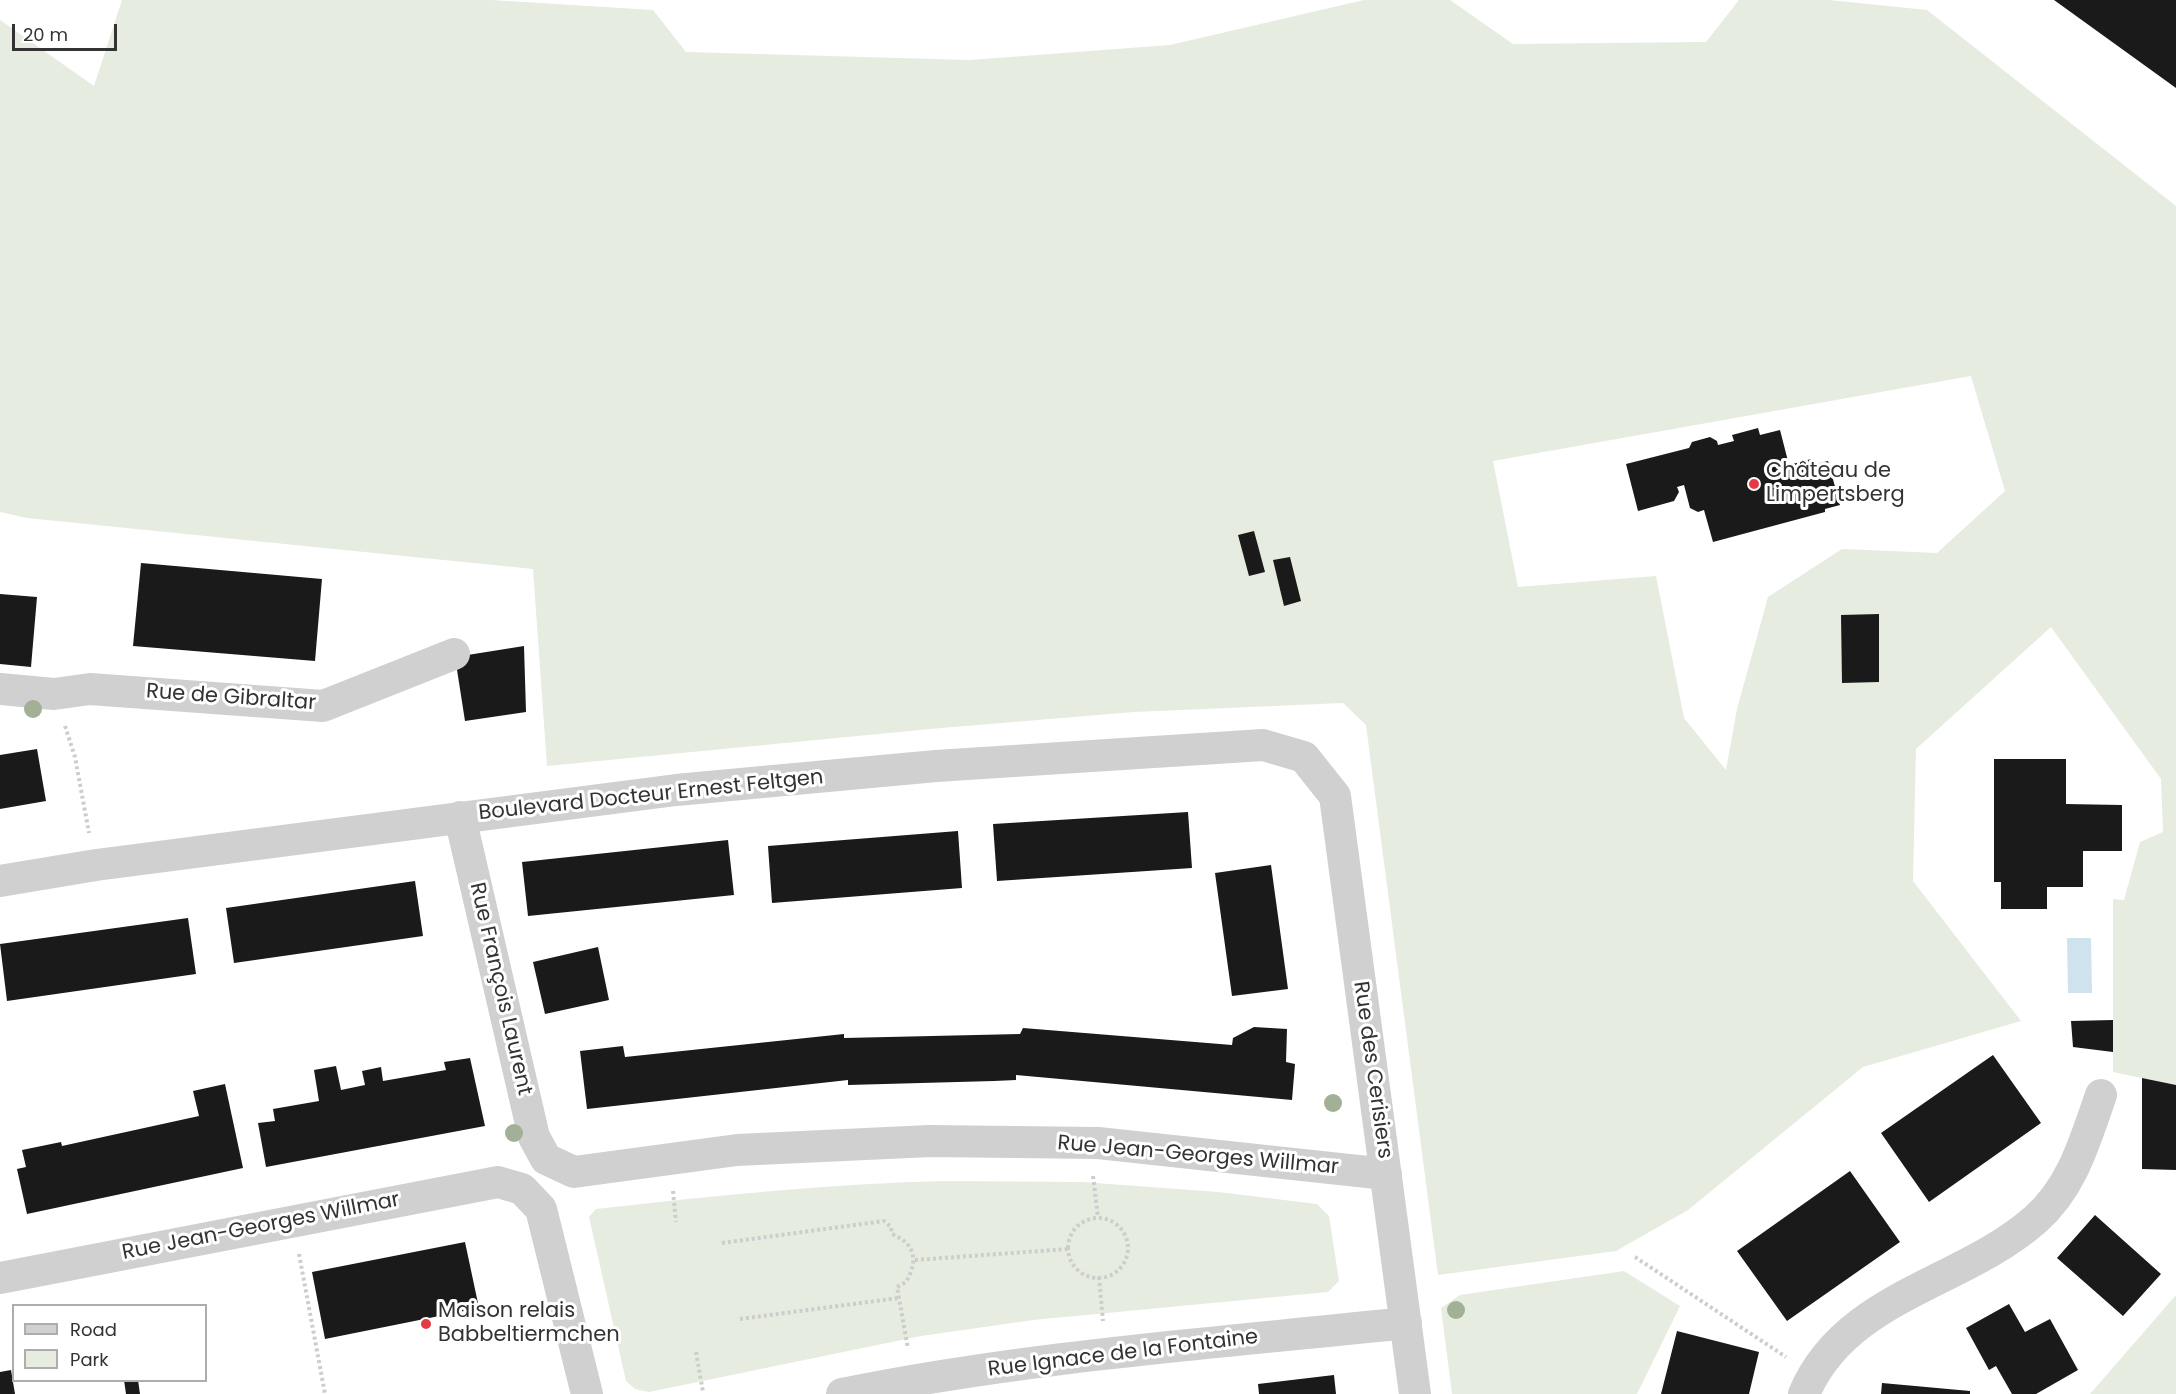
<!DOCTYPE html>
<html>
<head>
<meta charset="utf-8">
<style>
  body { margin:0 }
  #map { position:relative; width:2176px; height:1394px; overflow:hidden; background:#fff; font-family:Poppins,sans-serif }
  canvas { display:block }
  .legend { position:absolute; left:12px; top:1304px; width:195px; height:78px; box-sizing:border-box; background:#fff; border:2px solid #adadad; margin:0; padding:8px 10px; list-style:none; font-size:18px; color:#333 }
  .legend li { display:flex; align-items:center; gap:12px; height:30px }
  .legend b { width:30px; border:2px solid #adadad }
  .scale { position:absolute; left:12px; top:24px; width:105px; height:27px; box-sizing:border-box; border:3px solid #333; border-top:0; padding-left:8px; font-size:18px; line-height:21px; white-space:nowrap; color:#333; -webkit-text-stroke:4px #fff; paint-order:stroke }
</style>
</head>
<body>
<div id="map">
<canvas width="2176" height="1394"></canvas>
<ul class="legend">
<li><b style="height:8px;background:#d0d0d0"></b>Road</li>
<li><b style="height:16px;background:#e6ecdf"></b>Park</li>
</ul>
<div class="scale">20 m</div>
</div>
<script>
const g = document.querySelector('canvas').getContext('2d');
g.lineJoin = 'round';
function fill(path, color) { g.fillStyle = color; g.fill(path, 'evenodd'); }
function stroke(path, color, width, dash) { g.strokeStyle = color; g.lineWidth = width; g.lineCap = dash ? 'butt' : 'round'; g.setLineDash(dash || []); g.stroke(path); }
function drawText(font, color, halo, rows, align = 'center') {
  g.font = font + ' Poppins,sans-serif'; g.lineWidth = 6; g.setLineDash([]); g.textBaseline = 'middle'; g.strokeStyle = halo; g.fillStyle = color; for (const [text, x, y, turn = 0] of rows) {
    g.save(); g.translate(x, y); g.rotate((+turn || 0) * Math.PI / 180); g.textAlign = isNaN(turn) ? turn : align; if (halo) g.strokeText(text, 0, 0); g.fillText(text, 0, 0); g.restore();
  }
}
fill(new Path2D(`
  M 122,0 L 491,0 L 653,10 L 686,52 L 970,60 L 1170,45 L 1364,0 L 1450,0 L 1513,44 L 1706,42 L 1739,0 L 1829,0 L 1927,10 L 2176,206 L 2176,1085 L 2113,1072 L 2113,899 L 2124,900 L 2140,842 L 2163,832 L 2161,779 L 2051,627 L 1916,749 L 1913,881 L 2021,1021 L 1863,1067 L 1688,1210 L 1616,1251 L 1438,1275 L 1366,725 L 1343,703 L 1134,712 L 930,729 L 547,766 L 533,569 L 27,518 L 0,512 L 0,20 L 94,86 ZM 1971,376 L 2005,491 L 1937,553 L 1842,549 L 1768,597 L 1737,709 L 1726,770 L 1684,718 L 1656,576 L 1518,587 L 1493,461 Z
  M 944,1181 L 1082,1182 L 1218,1192 L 1317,1204 L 1329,1216 L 1339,1281 L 1328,1292 L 1033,1320 L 921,1336 L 649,1392 L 635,1389 L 626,1381 L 589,1217 L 596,1209 C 712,1196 827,1184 944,1181 Z
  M 1624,1271 L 1680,1306 L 1637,1394 L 1452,1394 L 1441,1308 L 1460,1295 Z
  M 2176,1295 L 2176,1394 L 2090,1394 Z`), '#e6ecdf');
fill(new Path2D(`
  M 2067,938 L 2091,938 L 2092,993 L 2068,993 Z`), '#cfe2ee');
fill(new Path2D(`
  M 2054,0 L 2176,0 L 2176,88 Z
  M 1758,428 L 1760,435 L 1780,430 L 1789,465 L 1811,459 L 1812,465 L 1828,461 L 1840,505 L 1825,509 L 1825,512 L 1713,542 L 1704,510 L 1698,512 L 1690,508 L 1684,485 L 1677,487 L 1679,492 L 1674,501 L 1638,511 L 1626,464 L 1689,448 L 1692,442 L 1710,437 L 1717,441 L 1718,445 L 1734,441 L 1732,435 Z
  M 1254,531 L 1265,572 L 1249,576 L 1238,535 Z
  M 1290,557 L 1301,601 L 1284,606 L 1273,560 Z
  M 141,563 L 322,579 L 315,661 L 133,646 Z
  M 0,594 L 37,597 L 31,667 L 0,664 Z
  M 1879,614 L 1879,682 L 1842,683 L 1841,615 Z
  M 524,646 L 526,712 L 465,721 L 455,657 Z
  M 37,749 L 46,801 L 0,809 L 0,755 Z
  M 1994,759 L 2066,759 L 2066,804 L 2122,805 L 2122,851 L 2083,851 L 2083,887 L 2047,887 L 2047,909 L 2001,909 L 2001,882 L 1994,882 Z
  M 1188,812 L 1192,868 L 997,881 L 993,824 Z
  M 958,831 L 962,888 L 772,903 L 768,846 Z
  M 728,840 L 734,895 L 528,916 L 522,862 Z
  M 1271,865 L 1288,989 L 1232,996 L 1215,873 Z
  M 415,881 L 423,936 L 234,963 L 226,908 Z
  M 188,918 L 196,974 L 7,1001 L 0,944 Z
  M 598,947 L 609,1000 L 545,1014 L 533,962 Z
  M 2113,1020 L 2113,1052 L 2073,1047 L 2071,1021 Z
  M 1254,1027 L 1287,1029 L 1286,1062 L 1295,1064 L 1292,1100 L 1016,1075 L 1016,1080 L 994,1081 L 848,1085 L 848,1080 L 587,1109 L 580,1051 L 623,1046 L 625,1057 L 844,1034 L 844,1038 L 1020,1034 L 1023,1028 L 1232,1045 L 1233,1038 Z
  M 1993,1055 L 2041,1123 L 1929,1202 L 1881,1133 Z
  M 470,1058 L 485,1126 L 266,1167 L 258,1123 L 275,1121 L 273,1109 L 319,1101 L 314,1070 L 336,1066 L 341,1090 L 365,1085 L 362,1071 L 381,1067 L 383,1081 L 446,1070 L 444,1062 Z
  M 2142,1078 L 2176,1085 L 2176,1170 L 2142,1169 Z
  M 225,1084 L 243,1168 L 27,1214 L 17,1169 L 26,1167 L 22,1150 L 61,1142 L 62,1146 L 199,1116 L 193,1091 Z
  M 1850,1171 L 1900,1242 L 1787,1321 L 1737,1251 Z
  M 2095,1215 L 2161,1274 L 2123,1316 L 2057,1258 Z
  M 465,1242 L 479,1308 L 325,1339 L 312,1272 Z
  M 2009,1304 L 2025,1332 L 2050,1319 L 2078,1370 L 2036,1394 L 2012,1394 L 1996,1366 L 1989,1370 L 1966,1328 Z
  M 1677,1331 L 1759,1352 L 1749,1394 L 1661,1394 Z
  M 11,1370 L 15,1394 L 0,1394 L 0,1372 Z
  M 1334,1375 L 1336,1394 L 1259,1394 L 1258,1384 Z
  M 124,1380 L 138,1380 L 140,1394 L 126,1394 Z
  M 1882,1383 L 1970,1391 L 1970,1394 L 1881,1394 Z`), '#1a1a1a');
stroke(new Path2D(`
  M 65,726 L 75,757 L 89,833
  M 1093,1176 L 1098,1217
  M 673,1191 L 676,1222
  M1068 1248a30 30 0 1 1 60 0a30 30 0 1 1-60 0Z
  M 722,1243 L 884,1221 L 891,1227 L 892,1234 C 916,1244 918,1261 906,1282 L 897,1287 L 908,1349
  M 299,1254 L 325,1394
  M 1635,1257 L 1786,1357
  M 915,1260 L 1068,1249
  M 1099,1277 L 1103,1321
  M 740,1319 L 898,1298
  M 696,1352 L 703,1392`), '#cdcdcd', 4, [3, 3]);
stroke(new Path2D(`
  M 0,689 L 54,694 L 90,689 L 323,706 L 454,654
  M 460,817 L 534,1137 L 546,1159 L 574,1172 L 737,1150 L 930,1141 L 1098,1143 L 1386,1174
  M 0,881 L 96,865 L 676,790 L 936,766 L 1263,745 L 1304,757 L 1335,796 L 1415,1394
  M 0,1278 L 498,1182 L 522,1189 L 541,1209 L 587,1394
  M 842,1394 C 1028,1356 1218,1343 1406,1323
  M 1804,1394 C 1845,1296 1963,1284 2036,1219 C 2073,1186 2085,1140 2101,1095`), '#d0d0d0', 32);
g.fillStyle = '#a2b095';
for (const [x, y] of [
  [33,709],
  [1333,1103],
  [514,1133],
  [1456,1310]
]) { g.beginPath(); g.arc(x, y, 9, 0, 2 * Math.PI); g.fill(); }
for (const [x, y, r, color] of [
  [1754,484,6,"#e63946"],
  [426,1324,6,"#e63946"]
]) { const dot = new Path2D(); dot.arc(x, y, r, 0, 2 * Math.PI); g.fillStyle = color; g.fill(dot); stroke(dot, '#fff', 2); }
drawText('21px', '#333', '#fff', [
  ["Château de",1766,472],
  ["Limpertsberg",1766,496],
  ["Maison relais",438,1312],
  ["Babbeltiermchen",438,1336]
], 'left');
drawText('21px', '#333', '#fff', [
  ["Rue de Gibraltar",231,698,4],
  ["Boulevard Docteur Ernest Feltgen",651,796,-6],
  ["Rue François Laurent",500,989,77],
  ["Rue des Cerisiers",1372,1070,82],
  ["Rue Jean-Georges Willmar",1198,1156,5],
  ["Rue Jean-Georges Willmar",261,1227,-11],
  ["Rue Ignace de la Fontaine",1123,1354,-7]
]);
</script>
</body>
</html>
